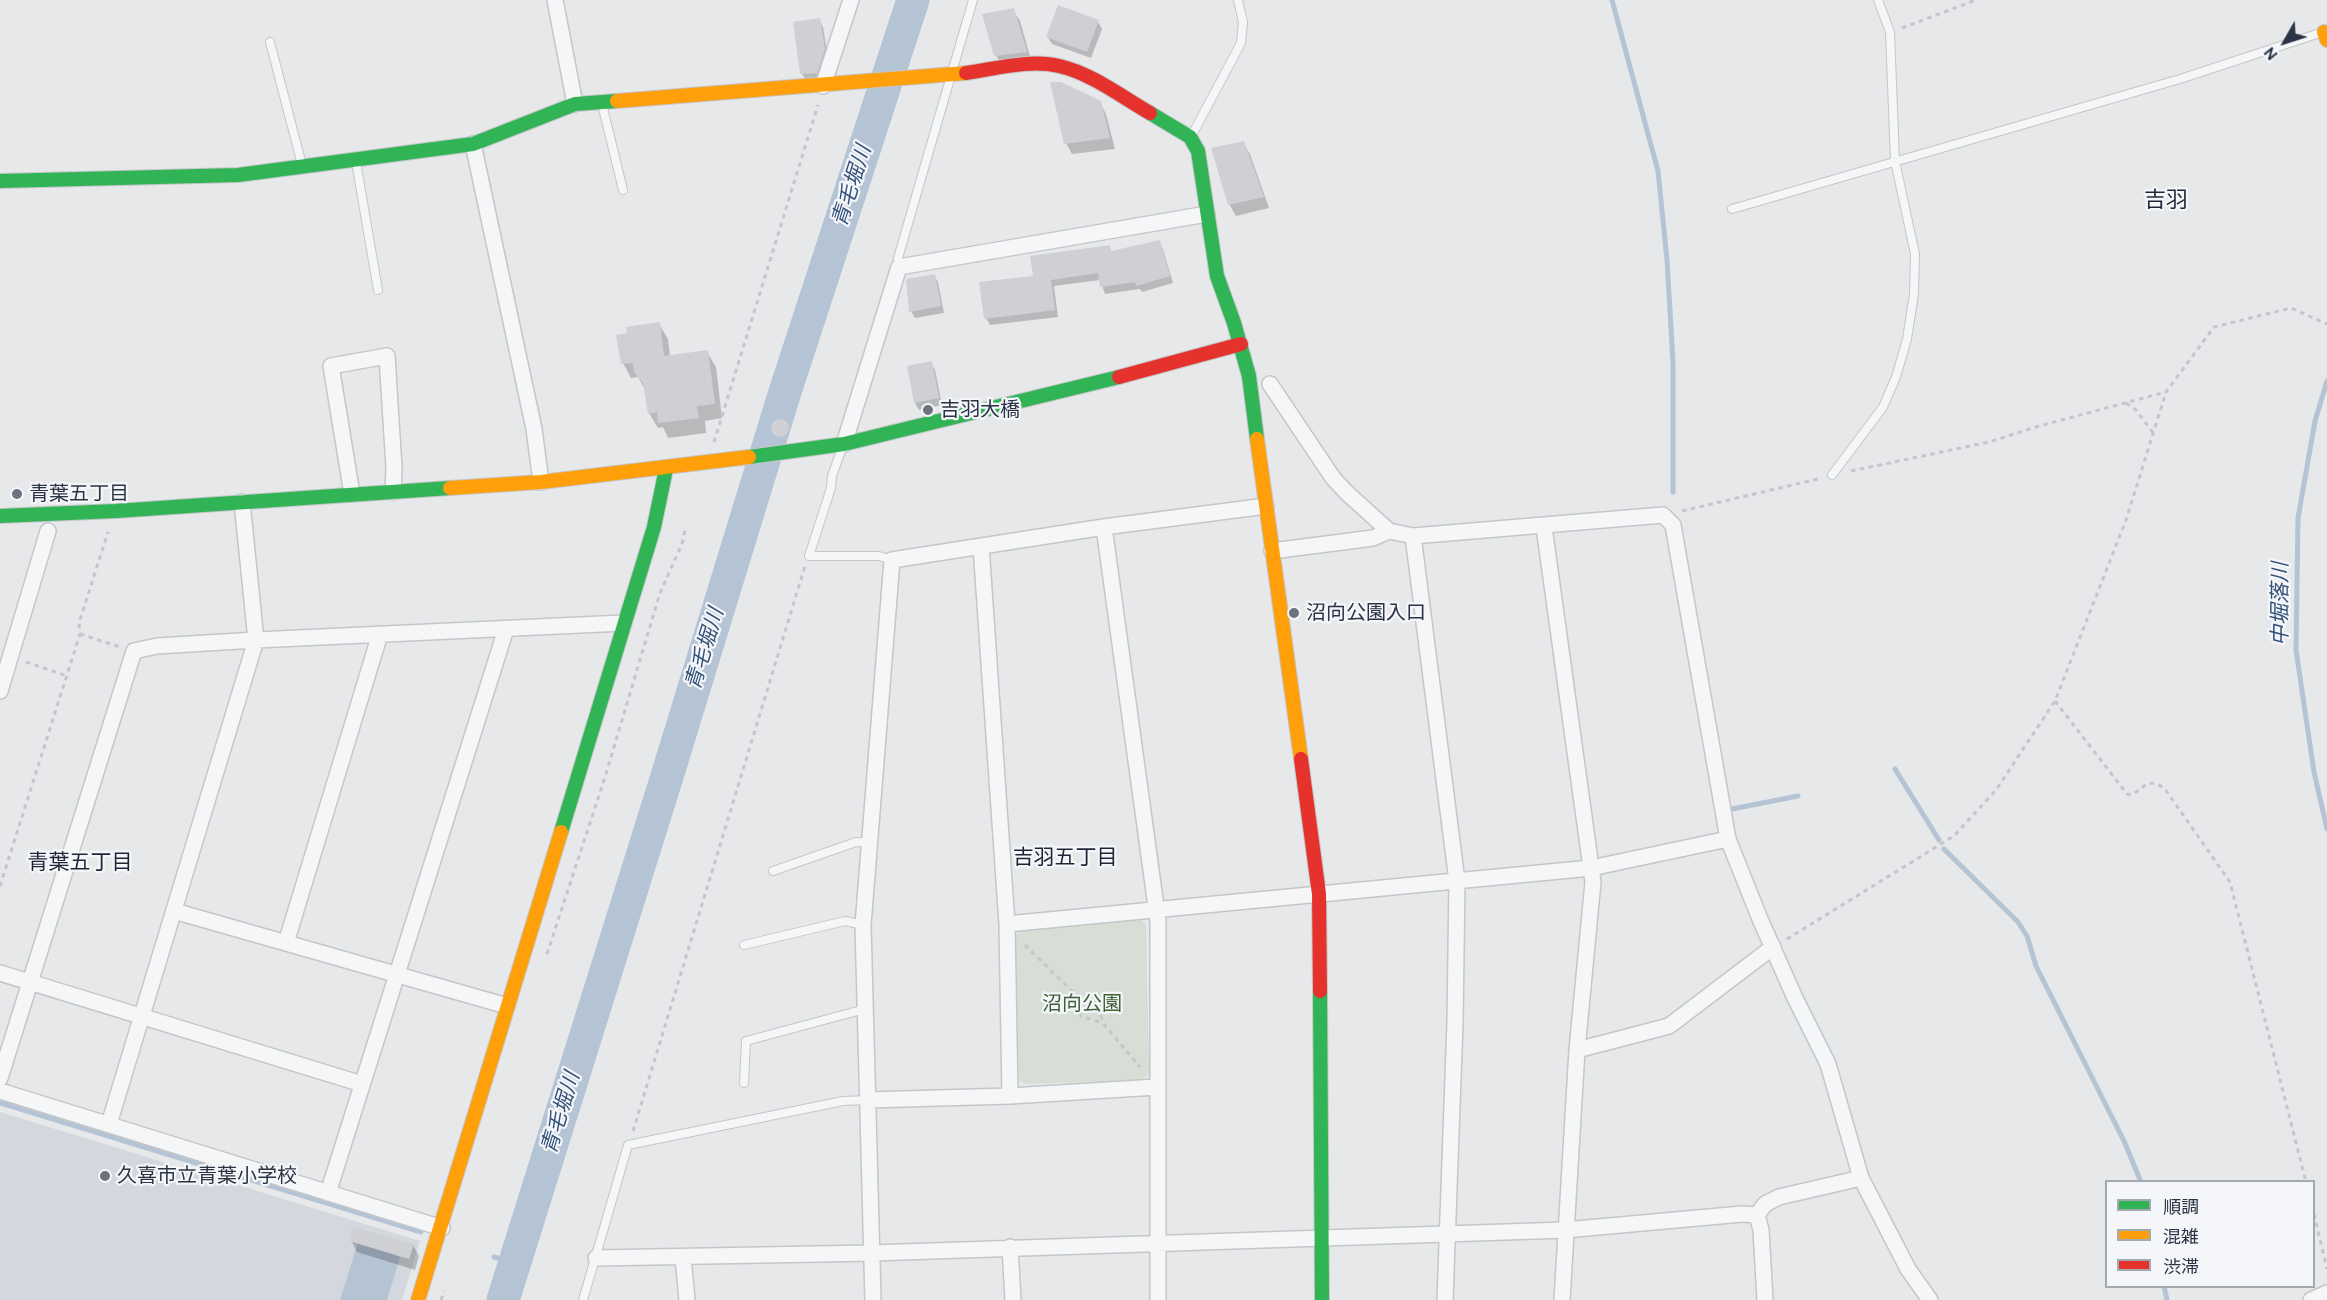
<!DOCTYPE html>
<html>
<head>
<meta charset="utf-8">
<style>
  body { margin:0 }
  #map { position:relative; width:2327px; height:1300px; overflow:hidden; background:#e6e8ea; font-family:Cabin,"Noto Sans JP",sans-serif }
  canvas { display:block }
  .legend { position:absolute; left:2105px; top:1180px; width:210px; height:108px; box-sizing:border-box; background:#f4f6f9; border:2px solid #a4a8b1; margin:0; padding:8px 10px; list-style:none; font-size:18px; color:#2b3445 }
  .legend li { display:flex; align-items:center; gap:12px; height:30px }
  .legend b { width:30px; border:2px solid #a4a8b1 }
  .north { position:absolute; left:2255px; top:12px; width:60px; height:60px; -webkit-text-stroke:4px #f4f6f9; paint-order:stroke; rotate:231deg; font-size:16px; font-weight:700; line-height:24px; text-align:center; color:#2b3445 }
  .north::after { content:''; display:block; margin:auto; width:21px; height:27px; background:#2b3445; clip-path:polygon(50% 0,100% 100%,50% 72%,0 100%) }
</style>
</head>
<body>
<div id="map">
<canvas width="2327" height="1300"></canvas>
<ul class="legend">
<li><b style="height:8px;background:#30b455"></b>順調</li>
<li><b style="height:8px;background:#ff9f0a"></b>混雑</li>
<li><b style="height:8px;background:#e5322d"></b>渋滞</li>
</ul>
<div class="north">N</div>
</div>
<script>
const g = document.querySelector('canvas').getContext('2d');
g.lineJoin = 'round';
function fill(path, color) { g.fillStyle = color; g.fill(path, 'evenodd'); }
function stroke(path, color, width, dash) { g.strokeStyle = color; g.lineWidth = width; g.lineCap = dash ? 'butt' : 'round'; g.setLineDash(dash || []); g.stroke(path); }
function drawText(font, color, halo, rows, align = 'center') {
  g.font = font + ' Cabin,"Noto Sans JP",sans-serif'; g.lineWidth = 4.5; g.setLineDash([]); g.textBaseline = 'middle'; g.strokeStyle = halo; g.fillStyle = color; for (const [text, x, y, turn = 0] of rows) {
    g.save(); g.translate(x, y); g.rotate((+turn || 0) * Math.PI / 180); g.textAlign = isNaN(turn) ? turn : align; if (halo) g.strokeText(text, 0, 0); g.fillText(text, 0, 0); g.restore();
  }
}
fill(new Path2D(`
  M 0,1112 L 420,1241 L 402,1300 L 0,1300 Z`), '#d4d7dd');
fill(new Path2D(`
  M 1139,917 L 1146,926 L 1149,1073 L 1142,1080 L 1025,1084 L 1019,1080 L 1014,936 L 1020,931 Z`), '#d6ded6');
fill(new Path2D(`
  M 358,1243 L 400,1257 L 387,1300 L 340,1300 Z`), '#b4c4d5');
fill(new Path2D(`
  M 1013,10 L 1020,21 L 1032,63 L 1002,66 L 996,55 Z
  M 819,20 L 823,27 L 828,57 L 821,80 L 806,81 L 802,74 Z
  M 1098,22 L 1102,29 L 1091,58 L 1052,44 L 1047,36 Z
  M 1100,102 L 1106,114 L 1115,149 L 1072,154 L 1066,143 Z
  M 1243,143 L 1250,154 L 1269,208 L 1236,216 L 1229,204 Z
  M 1159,242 L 1163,249 L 1173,283 L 1142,292 L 1140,289 L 1105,294 L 1100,280 L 1054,286 L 1058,317 L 990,325 L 986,318 L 1034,277 L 1109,246 L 1112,252 Z
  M 934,275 L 938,282 L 944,313 L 915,318 L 911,311 Z
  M 659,324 L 668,339 L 670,357 L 707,352 L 716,367 L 722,418 L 705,421 L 706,433 L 668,438 L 663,427 L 658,428 L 649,413 L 644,388 L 638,377 L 631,378 L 623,363 Z
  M 931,363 L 935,370 L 942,405 L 919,410 L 915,403 Z
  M773 430a8 8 0 1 1 16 0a8 8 0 1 1-16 0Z
  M 351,1240 L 413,1245 L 419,1256 L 415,1270 L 357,1252 Z`), '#0003');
stroke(new Path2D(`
  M 1612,0 L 1658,171 L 1667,260 L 1673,362 L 1673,492
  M 2327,381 L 2315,421 L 2298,518 L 2296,650 L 2314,772 L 2327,829
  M 1895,769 L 1939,840
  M 1732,809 L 1798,796
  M 1944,849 L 2018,922 L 2027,936 L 2036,966 L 2124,1141 L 2141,1182
  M 0,1103 L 421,1232
  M 494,1257 L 514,1263
  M 2164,1286 L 2167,1300`), '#b4c4d5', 5);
stroke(new Path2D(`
  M 503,1300 L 664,786 L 784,395 L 913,0`), '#b4c4d5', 33);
fill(new Path2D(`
  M 1058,5 L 1099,20 L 1087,52 L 1046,37 Z
  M 1014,8 L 1027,52 L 994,56 L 982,14 Z
  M 820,18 L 825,49 L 817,73 L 800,74 L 793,22 Z
  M 1050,82 L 1061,82 L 1101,101 L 1110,138 L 1064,144 Z
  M 1244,141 L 1264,197 L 1228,205 L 1211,148 Z
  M 1160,240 L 1170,276 L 1136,286 L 1135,282 L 1100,287 L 1098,273 L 1051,280 L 1055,310 L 984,319 L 979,282 L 1033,276 L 1030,256 L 1110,245 L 1111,251 Z
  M 935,274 L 941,306 L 909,312 L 906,279 Z
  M 660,322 L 664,356 L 708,350 L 715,404 L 697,406 L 699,418 L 658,423 L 657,412 L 648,414 L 643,383 L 634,372 L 633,363 L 621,364 L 616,335 L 627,333 L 626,327 Z
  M 932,361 L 939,398 L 914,403 L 907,366 Z
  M771 428a9 9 0 1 1 18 0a9 9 0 1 1-18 0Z
  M 353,1227 L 414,1244 L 409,1259 L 349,1241 Z`), '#ced0d3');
const lane = new Path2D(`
  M 270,42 L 302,165
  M 602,104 L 623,190
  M 1192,135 L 1241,43 L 1243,22 L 1238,0
  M 356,162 L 378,290
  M 1732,209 L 2180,79 L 2323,32
  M 899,267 L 898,258 L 973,0
  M 842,448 L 832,476 L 831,488 L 809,556 L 879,556 L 892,560
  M 1832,475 L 1883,407 L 1896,377 L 1907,339 L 1914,294 L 1915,254 L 1895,161 L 1890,32 L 1878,0
  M 773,871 L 856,842 L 870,843
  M 744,945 L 845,921 L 863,925
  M 744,1083 L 746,1041 L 865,1009
  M 583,1300 L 628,1145 L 843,1101 L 867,1100`);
const street = new Path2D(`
  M 555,0 L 575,104
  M 823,86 L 851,0
  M 473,144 L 534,429 L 541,482
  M 1270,384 L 1333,478 L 1347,493 L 1389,531 L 1413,536 L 1663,515 L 1673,525 L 1728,839 L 1760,919 L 1795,998 L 1828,1064 L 1861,1178 L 1908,1269 L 1930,1300
  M 844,444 L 899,267 L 1207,214
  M 352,494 L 331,366 L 387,356 L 394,468 L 393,492
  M 1104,527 L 1158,921 L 1158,1300
  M 1544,527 L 1593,882 L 1577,1050 L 1562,1300
  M 1413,536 L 1457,881 L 1455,1023 L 1445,1300
  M 981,546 L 1007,924 L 1010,1096
  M 1272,551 L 1373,538 L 1389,531
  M 0,691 L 48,531
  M 174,911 L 507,1006
  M 1007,924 L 1591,868 L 1728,839
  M 286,943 L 380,634
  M 0,973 L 362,1084
  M 1577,1050 L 1669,1026 L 1773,947
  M 0,1078 L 134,651 L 157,646 L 256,640 L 623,623
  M 0,1091 L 442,1228
  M 867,1100 L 1010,1096 L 1157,1087
  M 109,1124 L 256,640 L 242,502
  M 328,1193 L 506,629
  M 1757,1215 L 1765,1204 L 1779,1197 L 1861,1178
  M 1757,1215 L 1761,1230 L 1765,1300
  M 1010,1247 L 1013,1300
  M 683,1257 L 687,1300
  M 596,1258 L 872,1253 L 1565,1230 L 1742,1214 L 1757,1215
  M 873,1300 L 863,925 L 892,560 L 1104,527 L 1266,506
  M 2311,1300 L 2327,1293`);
const fast = new Path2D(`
  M 1150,113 L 1190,137 L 1198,151 L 1217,276 L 1234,323 L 1249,376 L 1257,439
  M 0,181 L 238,175 L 473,144 L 575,104 L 617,101
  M 749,457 L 844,444 L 1119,377
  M 0,516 L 116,511 L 450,488
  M 561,832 L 654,527 L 666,469
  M 1320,991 L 1322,1300`);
const slow = new Path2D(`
  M 2324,32 L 2327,40
  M 617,101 L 966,73
  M 1257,439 L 1301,759
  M 450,488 L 541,482 L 749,457
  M 418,1300 L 561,832`);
const jam = new Path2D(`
  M 966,73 C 995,69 1030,59 1059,66 C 1091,73 1122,97 1150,113
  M 1119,377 L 1241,344
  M 1301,759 L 1319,894 L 1320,991`);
stroke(lane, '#c4c6c8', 10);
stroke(street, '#c4c6c8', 18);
stroke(fast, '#c4c6c8', 16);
stroke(slow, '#c4c6c8', 16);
stroke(jam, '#c4c6c8', 16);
stroke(new Path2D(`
  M 1902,28 L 1976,0
  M 2126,403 L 2136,410 L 2154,434
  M 714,442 L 818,105
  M 1851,471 L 1989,442 L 2039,426 L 2166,392 L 2214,327 L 2291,308 L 2327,324
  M 1682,511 L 1822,478
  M 80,634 L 120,647
  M 26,662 L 67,676
  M 2055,701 L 2127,794 L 2132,795 C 2145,786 2150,777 2165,789 L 2230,882 L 2306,1182
  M 0,886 L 80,634 L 79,623 L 108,532
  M 1787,939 L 1954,836 L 1996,790 L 2055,701 L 2126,520 L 2166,392
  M 1025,945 L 1076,995 L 1097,1001 L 1103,1023 L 1140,1067
  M 547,954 L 605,777 L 660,593 L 682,544 L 685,529
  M 1076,995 L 1081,1016 L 1103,1023
  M 633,1131 L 805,566
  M 2314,1214 L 2327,1269
  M 441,1300 L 444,1291`), '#c5c6ca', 3, [4.5, 4.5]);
stroke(lane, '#f5f6f7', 8);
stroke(street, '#f5f6f7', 15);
stroke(fast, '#30b455', 14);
stroke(slow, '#ff9f0a', 14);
stroke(jam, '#e5322d', 14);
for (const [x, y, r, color] of [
  [928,410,6,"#6c737f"],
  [17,494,6,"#6c737f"],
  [1294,613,6,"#6c737f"],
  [105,1176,6,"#6c737f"]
]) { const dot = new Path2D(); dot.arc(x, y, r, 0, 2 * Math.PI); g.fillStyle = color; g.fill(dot); stroke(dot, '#f4f6f9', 2); }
drawText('20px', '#2b3445', '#f4f6f9', [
  ["吉羽大橋",940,410],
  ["青葉五丁目",29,494],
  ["沼向公園入口",1306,613],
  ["久喜市立青葉小学校",117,1176]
], 'left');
drawText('20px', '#3f6138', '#f4f6f9', [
  ["沼向公園",1082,1004]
]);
drawText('italic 21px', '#34527a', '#f4f6f9', [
  ["青毛堀川",852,186,-72],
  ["中堀落川",2281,604,-90],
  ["青毛堀川",705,649,-73],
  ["青毛堀川",561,1113,-73]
]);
drawText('21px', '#1d2536', '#f4f6f9', [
  ["吉羽五丁目",1065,858],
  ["青葉五丁目",80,863]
]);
drawText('22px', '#1d2536', '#f4f6f9', [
  ["吉羽",2166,201]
]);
</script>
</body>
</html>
